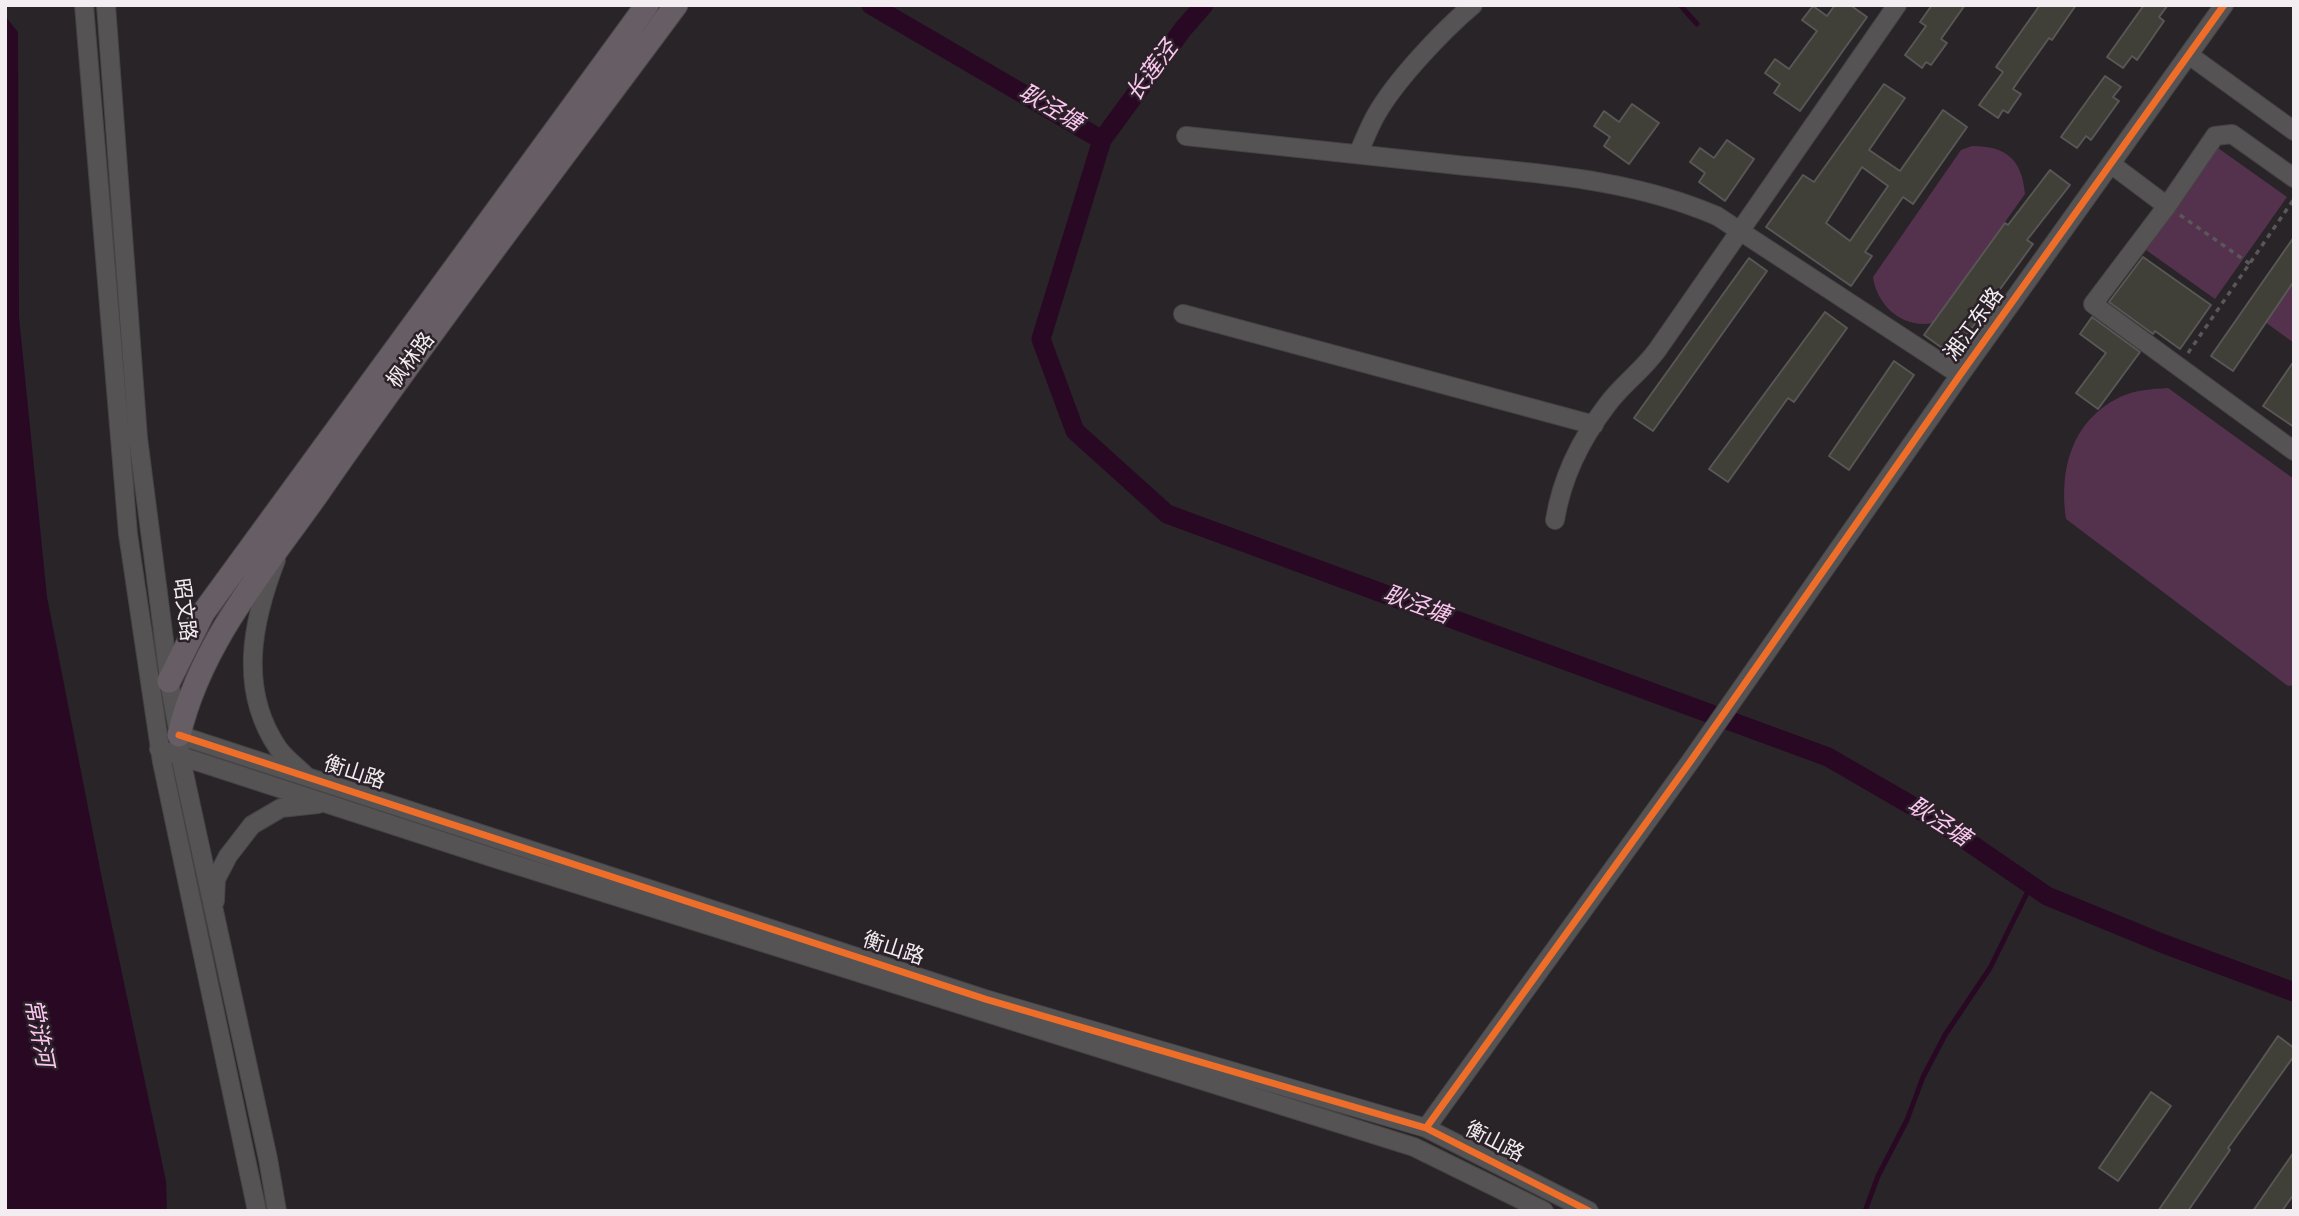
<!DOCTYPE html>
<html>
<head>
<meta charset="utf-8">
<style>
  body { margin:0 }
  #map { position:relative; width:2299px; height:1216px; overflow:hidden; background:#282427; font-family:Jost,sans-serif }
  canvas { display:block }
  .frame { position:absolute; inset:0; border:7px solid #f3edf1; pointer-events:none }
</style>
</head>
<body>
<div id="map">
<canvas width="2299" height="1216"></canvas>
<div class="frame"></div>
</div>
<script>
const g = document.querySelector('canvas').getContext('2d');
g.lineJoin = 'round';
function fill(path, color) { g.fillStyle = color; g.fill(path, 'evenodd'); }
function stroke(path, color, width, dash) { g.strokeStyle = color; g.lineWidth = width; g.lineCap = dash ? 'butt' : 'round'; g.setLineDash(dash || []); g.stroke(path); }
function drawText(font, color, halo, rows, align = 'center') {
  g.font = font + ' Jost,"Noto Sans SC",sans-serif'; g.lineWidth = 5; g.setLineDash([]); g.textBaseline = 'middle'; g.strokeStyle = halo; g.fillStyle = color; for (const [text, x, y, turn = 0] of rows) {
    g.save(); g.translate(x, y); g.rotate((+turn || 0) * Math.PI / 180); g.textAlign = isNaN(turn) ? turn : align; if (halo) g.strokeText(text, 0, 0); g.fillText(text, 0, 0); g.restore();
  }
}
fill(new Path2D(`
  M 1972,146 C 2006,146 2022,159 2025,194 L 1933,323 C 1903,329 1877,306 1873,277 L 1961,150 Z
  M 2218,148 L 2287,197 L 2215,299 L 2146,250 Z
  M 2294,281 L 2294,343 L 2265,322 Z
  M 2168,388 L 2294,479 L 2294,685 L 2288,686 L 2066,519 C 2059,470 2071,421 2120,397 C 2135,390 2152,389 2168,388 Z`), '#54324d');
fill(new Path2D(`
  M 5,16 L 18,32 L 19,317 L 47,597 L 102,879 L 166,1181 L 167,1211 L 5,1211 Z`), '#290824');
stroke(new Path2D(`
  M 1680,5 L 1697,24
  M 1865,1211 L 1878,1176 L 1907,1120 L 1923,1077 L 1945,1035 L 1990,968 L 2031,885`), '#290824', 5);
stroke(new Path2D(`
  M 871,5 L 1102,140 L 1041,339 L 1075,431 L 1167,514 L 1828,757 L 1935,819 L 2047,896 L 2164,944 L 2294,992
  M 1102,140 L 1183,29 L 1204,5`), '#290824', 19);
const building = new Path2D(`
  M 1835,5 L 1850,5 L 1867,17 L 1800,111 L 1774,93 L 1780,84 L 1765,73 L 1775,59 L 1789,69 L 1817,31 L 1802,20 L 1813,6 L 1827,16 Z
  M 1932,5 L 1965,5 L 1941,39 L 1947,43 L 1931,65 L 1926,62 L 1922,68 L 1905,55 L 1926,26 L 1920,22 Z
  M 2040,5 L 2076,5 L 2052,40 L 2049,38 L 2019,80 L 2013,89 L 2021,94 L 2008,113 L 2003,110 L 1998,118 L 1979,105 L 2003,72 L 1996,67 Z
  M 2144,5 L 2168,5 L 2159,17 L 2164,21 L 2137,60 L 2132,56 L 2123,68 L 2107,57 Z
  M 2105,76 L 2121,87 L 2113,97 L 2119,101 L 2091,140 L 2086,136 L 2077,148 L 2061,137 Z
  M 1884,84 L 1905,98 L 1869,150 L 1900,171 L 1943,110 L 1967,127 L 1913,204 L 1903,197 L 1865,252 L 1872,256 L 1851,286 L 1766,227 L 1803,175 L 1814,182 ZM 1862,167 L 1888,186 L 1850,241 L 1826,223 Z
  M 1632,104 L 1659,123 L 1629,164 L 1604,146 L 1610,137 L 1594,126 L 1604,111 L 1619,122 Z
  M 1727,140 L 1754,159 L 1725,201 L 1699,182 L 1705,173 L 1690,162 L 1700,148 L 1714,158 Z
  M 2050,170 L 2070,185 L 2027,240 L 2033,244 L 1952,355 L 1924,335 L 2005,223 L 2008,225 Z
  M 2294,237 L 2294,281 L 2233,371 L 2211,356 Z
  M 2143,257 L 2211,305 L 2180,349 L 2155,331 L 2153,334 L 2109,302 Z
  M 1749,258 L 1767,271 L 1653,431 L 1634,418 Z
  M 1825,312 L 1847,328 L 1794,402 L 1788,398 L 1728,482 L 1709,469 Z
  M 2092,317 L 2140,352 L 2098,409 L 2076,393 L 2106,353 L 2080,334 Z
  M 1894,361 L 1914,375 L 1849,470 L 1829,456 Z
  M 2294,361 L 2294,427 L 2263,406 Z
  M 2278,1036 L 2294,1048 L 2294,1056 L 2228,1148 L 2230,1150 L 2188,1211 L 2158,1211 Z
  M 2151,1092 L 2171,1106 L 2118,1181 L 2099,1168 Z
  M 2294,1152 L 2294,1194 L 2282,1211 L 2253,1211 Z`);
fill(building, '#403f38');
stroke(building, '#585756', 2);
const minor = new Path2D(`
  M 84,5 L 128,534 L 162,762 L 257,1211
  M 106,5 L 138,438 L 170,686 L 179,735 L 180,755 L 268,1159 L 277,1211
  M 2189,55 L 2294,131
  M 1186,136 C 1276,145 1366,155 1457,165 C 1546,174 1634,180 1717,216 L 1960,375
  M 1358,154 C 1364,141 1369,127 1376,115 C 1395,81 1443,30 1473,5
  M 2111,164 L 2167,206
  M 2294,178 L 2232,134 L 2215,136 L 2167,206 L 2093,304 L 2294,451
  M 1183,314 L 1594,425
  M 1555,520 C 1562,477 1581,439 1607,405 C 1622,384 1645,369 1660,346 C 1738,232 1818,119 1897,5
  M 276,560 C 252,622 238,689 278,748 C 285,758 296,766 305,775
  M 179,735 L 985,999 L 1426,1128 L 1589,1211
  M 159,749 L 494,858 L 1414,1147 L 1544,1211
  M 215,901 L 216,879 L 228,856 L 252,825 L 281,808 L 318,804
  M 1426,1128 L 1690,762 L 1960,375 L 2224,5`);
const major = new Path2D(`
  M 169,681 L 203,613 L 647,5
  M 179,735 C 200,644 265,568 318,493 C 433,327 556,167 676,5`);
stroke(minor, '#464345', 20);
stroke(major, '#464345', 25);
stroke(new Path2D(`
  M 2180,215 L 2250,264
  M 2188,353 L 2294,199`), '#595759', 3.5, [5, 5]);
stroke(minor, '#565355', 18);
stroke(major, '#675d65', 23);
stroke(new Path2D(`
  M 179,735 L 985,999 L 1426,1128 L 1589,1211
  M 1426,1128 L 1690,762 L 1960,375 L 2224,5`), '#ee6e29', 7);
drawText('21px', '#f3edf1', '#2a2228', [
  ["湘江东路",1975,325,-54],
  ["枫林路",412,361,-53],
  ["昭文路",183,610,83],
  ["衡山路",354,774,18],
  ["衡山路",893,950,18],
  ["衡山路",1494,1143,27]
]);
drawText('italic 23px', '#fdc6f1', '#2a2228', [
  ["长莲泾",1153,72,-53],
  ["耿泾塘",1050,109,30],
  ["耿泾塘",1416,606,20],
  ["耿泾塘",1938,823,33],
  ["常浒河",37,1033,79]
]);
</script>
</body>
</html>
